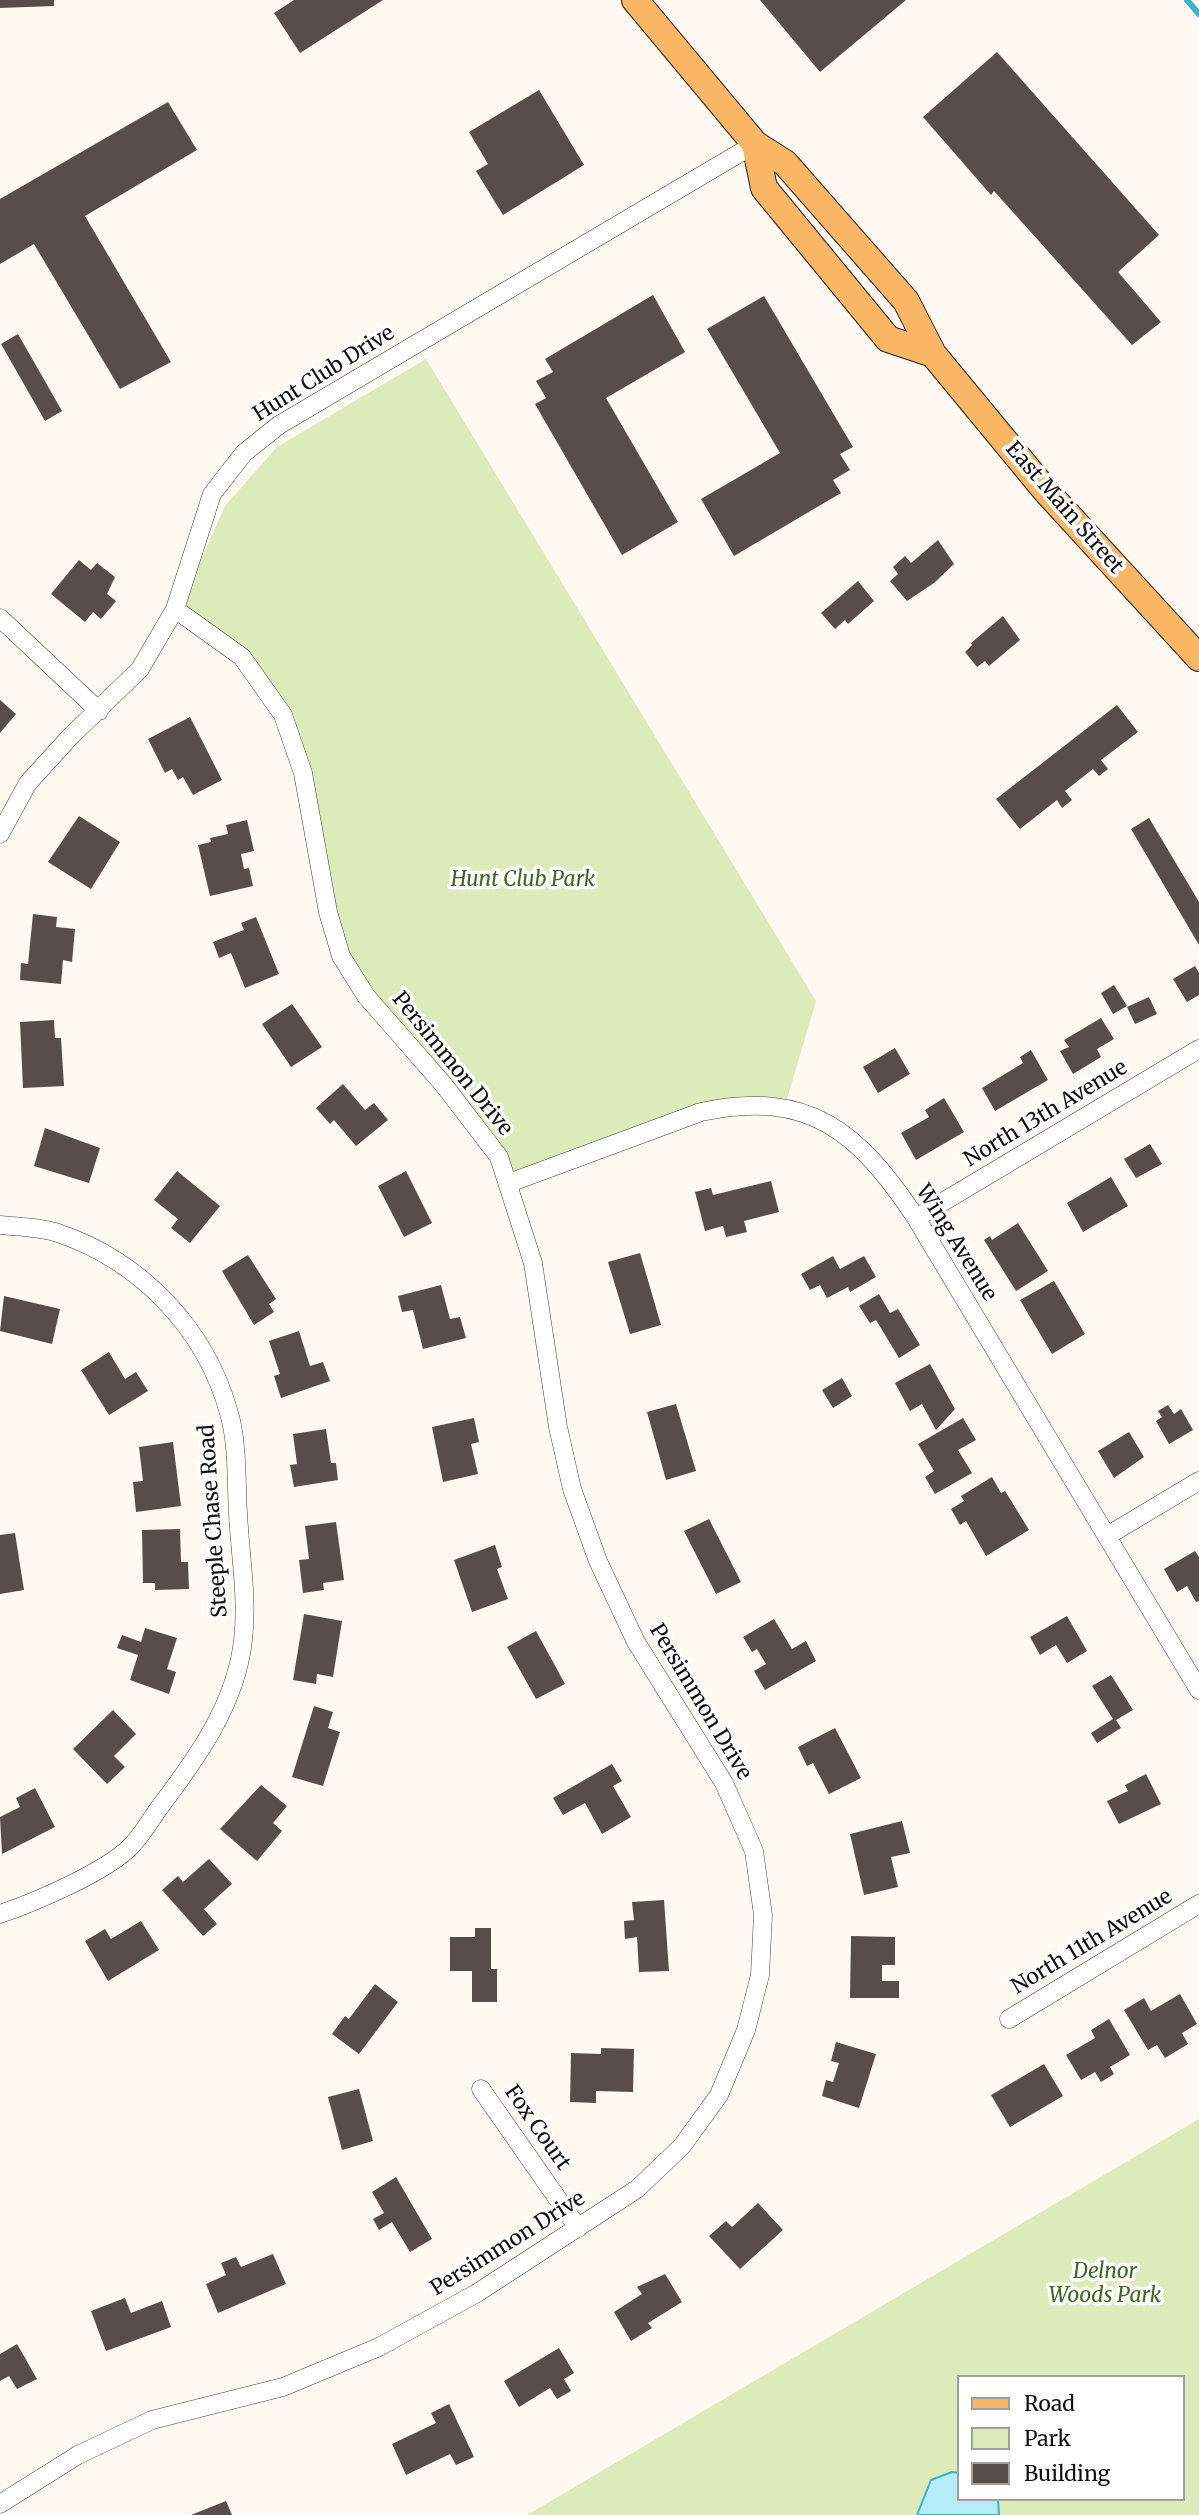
<!DOCTYPE html>
<html>
<head>
<meta charset="utf-8">
<style>
  body { margin:0 }
  #map { position:relative; width:1199px; height:2515px; overflow:hidden; background:#fff9f1; font-family:Merriweather,serif }
  canvas { display:block }
  .legend { position:absolute; left:957px; top:2375px; width:228px; height:126px; box-sizing:border-box; background:#fff; border:2px solid #9f9f9f; margin:0; padding:9px 12px; list-style:none; font-size:21px; color:#0f0f0f }
  .legend li { display:flex; align-items:center; gap:14px; height:35px }
  .legend b { width:35px; border:2px solid #9f9f9f }
</style>
</head>
<body>
<div id="map">
<canvas width="1199" height="2515"></canvas>
<ul class="legend">
<li><b style="height:9px;background:#f9b766"></b>Road</li>
<li><b style="height:19px;background:#ddeab9"></b>Park</li>
<li><b style="height:19px;background:#584d4b"></b>Building</li>
</ul>
</div>
<script>
const g = document.querySelector('canvas').getContext('2d');
g.lineJoin = 'round';
function fill(path, color) { g.fillStyle = color; g.fill(path, 'evenodd'); }
function stroke(path, color, width, dash) { g.strokeStyle = color; g.lineWidth = width; g.lineCap = dash ? 'butt' : 'round'; g.setLineDash(dash || []); g.stroke(path); }
function drawText(font, color, halo, rows, align = 'center') {
  g.font = font + ' Merriweather,serif'; g.lineWidth = 7; g.setLineDash([]); g.textBaseline = 'middle'; g.strokeStyle = halo; g.fillStyle = color; for (const [text, x, y, turn = 0] of rows) {
    g.save(); g.translate(x, y); g.rotate((+turn || 0) * Math.PI / 180); g.textAlign = isNaN(turn) ? turn : align; if (halo) g.strokeText(text, 0, 0); g.fillText(text, 0, 0); g.restore();
  }
}
fill(new Path2D(`
  M 426,359 L 816,1001 L 787,1099 L 743,1096 L 517,1174 L 499,1157 L 376,998 L 346,951 L 269,685 L 181,606 L 225,506 L 277,447 Z
  M 1199,2119 L 1199,2515 L 526,2515 L 539,2508 ZM 959,2377 L 1183,2377 L 1183,2499 L 959,2499 Z`), '#ddeab9');
const water = new Path2D(`
  M 952,2472 L 959,2473 L 959,2499 L 998,2499 L 999,2515 L 917,2515 L 931,2480 Z`);
fill(water, '#b5ecf7');
stroke(water, '#3bb2cf', 2);
stroke(new Path2D(`
  M 1187,0 L 1199,14`), '#3bb2cf', 6);
fill(new Path2D(`
  M 0,0 L 54,0 L 54,6 L 0,8 Z
  M 294,0 L 383,0 L 300,53 L 274,13 Z
  M 760,0 L 906,0 L 820,72 Z
  M 997,52 L 1159,235 L 1118,272 L 1161,322 L 1132,345 L 994,191 L 991,195 L 923,117 Z
  M 539,90 L 584,165 L 503,215 L 476,171 L 488,164 L 469,132 Z
  M 168,102 L 197,150 L 85,216 L 171,362 L 120,389 L 34,244 L 0,264 L 0,199 Z
  M 653,295 L 685,352 L 606,398 L 678,522 L 622,555 L 535,404 L 546,398 L 536,381 L 553,372 L 545,359 Z
  M 764,296 L 853,447 L 840,454 L 850,470 L 833,480 L 841,493 L 734,556 L 701,499 L 780,453 L 707,329 Z
  M 18,334 L 62,411 L 45,421 L 1,344 Z
  M 938,540 L 954,564 L 934,583 L 907,601 L 890,581 L 898,574 L 893,567 L 905,556 L 911,563 Z
  M 79,560 L 91,570 L 97,563 L 115,577 L 107,594 L 116,601 L 101,619 L 93,612 L 85,622 L 51,594 Z
  M 858,581 L 874,601 L 848,624 L 845,620 L 835,629 L 821,613 Z
  M 1003,616 L 1020,640 L 989,666 L 985,661 L 977,667 L 965,652 L 972,645 L 971,643 Z
  M 0,700 L 16,714 L 0,733 Z
  M 1117,705 L 1138,732 L 1101,760 L 1108,769 L 1099,776 L 1093,769 L 1065,791 L 1072,800 L 1062,808 L 1057,800 L 1020,829 L 996,799 Z
  M 190,717 L 222,780 L 193,795 L 183,777 L 178,780 L 172,769 L 165,773 L 148,739 Z
  M 79,816 L 120,842 L 91,889 L 48,862 Z
  M 1149,818 L 1199,902 L 1199,945 L 1131,829 Z
  M 247,820 L 254,851 L 241,854 L 244,869 L 249,868 L 253,886 L 210,896 L 198,845 L 211,842 L 210,838 L 228,834 L 226,825 Z
  M 33,914 L 57,917 L 56,927 L 75,929 L 72,962 L 63,960 L 61,984 L 20,980 L 21,963 L 28,964 Z
  M 256,917 L 279,974 L 245,988 L 231,953 L 219,958 L 213,942 L 244,930 L 241,923 Z
  M 1195,966 L 1199,973 L 1199,995 L 1187,1002 L 1173,979 Z
  M 1114,985 L 1127,1006 L 1113,1014 L 1101,993 Z
  M 1149,997 L 1157,1014 L 1135,1024 L 1127,1007 Z
  M 292,1004 L 322,1047 L 291,1067 L 262,1024 Z
  M 1101,1018 L 1114,1039 L 1097,1049 L 1101,1057 L 1073,1074 L 1060,1051 L 1069,1047 L 1064,1040 Z
  M 54,1020 L 55,1038 L 61,1038 L 64,1086 L 23,1088 L 20,1022 Z
  M 895,1048 L 910,1074 L 878,1093 L 863,1067 Z
  M 1031,1050 L 1048,1080 L 995,1111 L 982,1088 L 1023,1063 L 1020,1057 Z
  M 343,1084 L 365,1110 L 374,1103 L 388,1120 L 356,1146 L 334,1120 L 330,1124 L 316,1108 Z
  M 944,1098 L 964,1132 L 916,1160 L 901,1133 L 929,1117 L 925,1110 Z
  M 45,1128 L 100,1148 L 89,1183 L 34,1166 Z
  M 1150,1144 L 1162,1164 L 1136,1178 L 1124,1159 Z
  M 177,1171 L 220,1206 L 190,1243 L 171,1228 L 178,1219 L 154,1200 Z
  M 406,1171 L 432,1223 L 404,1237 L 378,1186 Z
  M 1111,1177 L 1128,1206 L 1083,1232 L 1067,1203 Z
  M 771,1181 L 779,1212 L 744,1221 L 747,1232 L 726,1237 L 723,1226 L 705,1231 L 695,1192 L 711,1188 L 713,1195 Z
  M 1018,1223 L 1048,1271 L 1016,1291 L 984,1240 L 990,1236 L 992,1240 Z
  M 640,1253 L 661,1325 L 630,1334 L 608,1262 Z
  M 248,1255 L 276,1299 L 269,1304 L 274,1312 L 254,1325 L 222,1271 Z
  M 833,1256 L 840,1269 L 864,1256 L 876,1277 L 850,1292 L 848,1287 L 827,1298 L 820,1285 L 810,1290 L 801,1274 Z
  M 1054,1281 L 1085,1334 L 1052,1354 L 1020,1300 Z
  M 441,1285 L 450,1319 L 460,1317 L 466,1338 L 423,1349 L 413,1310 L 402,1312 L 398,1296 Z
  M 879,1294 L 890,1313 L 898,1309 L 920,1345 L 899,1358 L 876,1320 L 870,1323 L 859,1306 Z
  M 4,1296 L 60,1309 L 52,1344 L 0,1331 Z
  M 299,1331 L 310,1366 L 323,1362 L 330,1381 L 281,1398 L 274,1376 L 280,1374 L 269,1341 Z
  M 109,1352 L 125,1379 L 136,1372 L 148,1391 L 109,1415 L 81,1370 Z
  M 930,1364 L 955,1409 L 936,1430 L 922,1404 L 910,1411 L 895,1383 Z
  M 842,1378 L 852,1396 L 833,1408 L 822,1390 Z
  M 676,1404 L 696,1471 L 666,1480 L 647,1412 Z
  M 1168,1405 L 1174,1414 L 1181,1409 L 1193,1430 L 1169,1444 L 1156,1421 L 1162,1417 L 1158,1411 Z
  M 474,1418 L 479,1442 L 471,1444 L 478,1474 L 443,1482 L 432,1427 Z
  M 963,1418 L 976,1440 L 958,1450 L 972,1473 L 935,1494 L 925,1477 L 934,1471 L 918,1444 Z
  M 326,1429 L 331,1463 L 336,1463 L 338,1480 L 294,1487 L 290,1465 L 297,1464 L 293,1434 Z
  M 1129,1432 L 1144,1457 L 1114,1478 L 1098,1451 Z
  M 173,1442 L 181,1506 L 136,1512 L 133,1482 L 143,1481 L 139,1447 Z
  M 992,1477 L 1001,1493 L 1005,1491 L 1029,1530 L 986,1556 L 966,1521 L 960,1525 L 951,1509 L 964,1501 L 961,1496 Z
  M 709,1519 L 741,1582 L 716,1594 L 684,1531 Z
  M 336,1522 L 344,1580 L 323,1583 L 324,1590 L 303,1593 L 299,1560 L 309,1559 L 305,1526 Z
  M 180,1529 L 181,1562 L 188,1562 L 189,1589 L 155,1590 L 155,1583 L 143,1583 L 142,1530 Z
  M 15,1533 L 24,1590 L 0,1594 L 0,1535 Z
  M 495,1545 L 502,1567 L 497,1569 L 508,1599 L 472,1612 L 454,1560 Z
  M 1195,1551 L 1199,1557 L 1199,1601 L 1196,1602 L 1187,1586 L 1177,1592 L 1164,1569 Z
  M 304,1614 L 342,1621 L 333,1677 L 317,1674 L 316,1684 L 293,1680 Z
  M 1067,1616 L 1087,1651 L 1067,1663 L 1056,1645 L 1040,1655 L 1030,1637 Z
  M 774,1619 L 792,1649 L 806,1641 L 816,1661 L 765,1690 L 754,1671 L 766,1664 L 757,1649 L 752,1652 L 743,1637 Z
  M 145,1628 L 177,1638 L 167,1669 L 176,1672 L 169,1694 L 130,1680 L 138,1655 L 117,1648 L 122,1635 L 141,1642 Z
  M 536,1631 L 565,1684 L 536,1699 L 507,1647 Z
  M 1111,1675 L 1133,1710 L 1116,1720 L 1121,1728 L 1097,1743 L 1091,1733 L 1113,1719 L 1092,1686 Z
  M 314,1706 L 333,1712 L 328,1728 L 340,1732 L 323,1786 L 292,1777 Z
  M 113,1710 L 136,1734 L 114,1756 L 125,1767 L 107,1784 L 73,1749 Z
  M 835,1728 L 861,1778 L 829,1794 L 813,1763 L 807,1766 L 798,1747 Z
  M 612,1764 L 622,1781 L 613,1786 L 631,1817 L 602,1834 L 585,1803 L 563,1815 L 553,1798 Z
  M 1146,1774 L 1161,1804 L 1119,1824 L 1107,1801 L 1128,1791 L 1125,1785 Z
  M 261,1785 L 287,1806 L 273,1823 L 282,1831 L 257,1861 L 220,1829 Z
  M 35,1788 L 55,1827 L 2,1854 L 0,1817 L 20,1807 L 16,1798 Z
  M 902,1821 L 910,1853 L 891,1857 L 898,1887 L 864,1895 L 850,1834 Z
  M 209,1859 L 232,1884 L 204,1909 L 217,1924 L 203,1936 L 162,1890 L 178,1876 L 183,1882 Z
  M 664,1900 L 669,1971 L 639,1972 L 637,1937 L 625,1939 L 624,1921 L 634,1920 L 632,1902 Z
  M 141,1921 L 159,1950 L 108,1981 L 85,1941 L 105,1929 L 111,1939 Z
  M 475,1928 L 491,1928 L 491,1969 L 497,1969 L 497,2002 L 472,2002 L 472,1971 L 450,1971 L 450,1937 L 475,1937 Z
  M 851,1936 L 895,1937 L 895,1965 L 882,1965 L 882,1981 L 899,1981 L 899,1998 L 850,1998 Z
  M 375,1984 L 398,2002 L 359,2054 L 332,2034 L 345,2016 L 349,2019 Z
  M 1180,1994 L 1197,2024 L 1182,2033 L 1188,2044 L 1165,2058 L 1157,2045 L 1148,2050 L 1124,2010 L 1144,1998 L 1151,2011 Z
  M 1109,2019 L 1130,2055 L 1110,2067 L 1114,2074 L 1101,2082 L 1095,2072 L 1081,2080 L 1066,2055 L 1095,2038 L 1091,2030 Z
  M 836,2042 L 876,2054 L 859,2108 L 822,2096 L 826,2080 L 833,2082 L 839,2063 L 831,2061 Z
  M 601,2048 L 634,2049 L 633,2092 L 596,2091 L 596,2103 L 570,2102 L 571,2053 L 601,2054 Z
  M 1044,2064 L 1063,2096 L 1010,2127 L 991,2095 Z
  M 359,2089 L 373,2141 L 342,2150 L 328,2097 Z
  M 396,2177 L 432,2239 L 410,2252 L 392,2222 L 379,2230 L 373,2219 L 384,2213 L 372,2192 Z
  M 758,2203 L 783,2230 L 740,2269 L 709,2236 L 726,2221 L 732,2227 Z
  M 273,2254 L 286,2284 L 218,2313 L 206,2284 L 226,2275 L 221,2263 L 236,2257 L 241,2267 Z
  M 665,2274 L 682,2302 L 648,2323 L 652,2328 L 631,2341 L 614,2312 L 642,2294 L 637,2287 Z
  M 125,2298 L 131,2313 L 162,2301 L 171,2327 L 106,2351 L 91,2311 Z
  M 17,2344 L 37,2379 L 17,2389 L 9,2376 L 0,2381 L 0,2354 Z
  M 559,2348 L 574,2373 L 564,2379 L 571,2391 L 557,2399 L 550,2388 L 519,2407 L 504,2381 Z
  M 449,2404 L 474,2457 L 456,2465 L 450,2454 L 406,2475 L 392,2444 L 436,2423 L 431,2413 Z
  M 226,2501 L 232,2515 L 191,2515 Z`), '#584d4b');
const street = new Path2D(`
  M 0,618 L 99,711
  M 0,834 L 28,783 L 69,738 L 140,669 L 175,609 L 212,494 L 244,453 L 279,425 L 755,144
  M 509,1183 L 701,1112 C 809,1089 858,1131 916,1218 L 1199,1690
  M 916,1218 L 1199,1049
  M 0,1225 C 18,1227 40,1227 58,1233 C 141,1261 206,1329 229,1413 C 238,1444 236,1481 238,1513 C 240,1555 248,1598 243,1640 C 236,1704 197,1758 159,1808 C 150,1821 142,1835 131,1846 C 108,1871 33,1903 0,1914
  M 1107,1536 L 1199,1481
  M 1009,2019 L 1199,1904
  M 481,2089 L 578,2228
  M 0,2504 L 78,2455 L 152,2420 L 283,2387 L 379,2347 L 477,2293 L 637,2189 L 682,2146 L 719,2095 L 746,2030 L 760,1975 L 763,1915 L 754,1851 L 724,1783 L 636,1642 L 598,1561 L 572,1489 L 558,1427 L 533,1263 L 499,1157 L 443,1084 L 366,996 L 341,956 L 328,912 L 303,773 L 283,715 L 242,657 L 175,609`);
const primary = new Path2D(`
  M 635,0 L 755,144 L 785,163 L 906,301 L 933,354 L 1046,491 L 1199,658
  M 755,144 L 764,188 L 888,339 L 933,354`);
stroke(street, '#424242', 19);
stroke(primary, '#202020', 28);
stroke(street, '#fff', 18);
stroke(primary, '#f9b766', 26);
drawText('21px', '#0f0f0f', '#fff', [
  ["Hunt Club Drive",324,374,-32],
  ["East Main Street",1064,508,49],
  ["Persimmon Drive",452,1064,51],
  ["North 13th Avenue",1046,1114,-31],
  ["Wing Avenue",956,1243,58],
  ["Steeple Chase Road",214,1521,-94],
  ["Persimmon Drive",700,1702,59],
  ["North 11th Avenue",1092,1942,-31],
  ["Fox Court",537,2128,55],
  ["Persimmon Drive",508,2244,-32]
]);
drawText('italic 21px', '#3c681e', '#fff', [
  ["Hunt Club Park",523,880],
  ["Delnor",1105,2272],
  ["Woods Park",1105,2296]
]);
</script>
</body>
</html>
